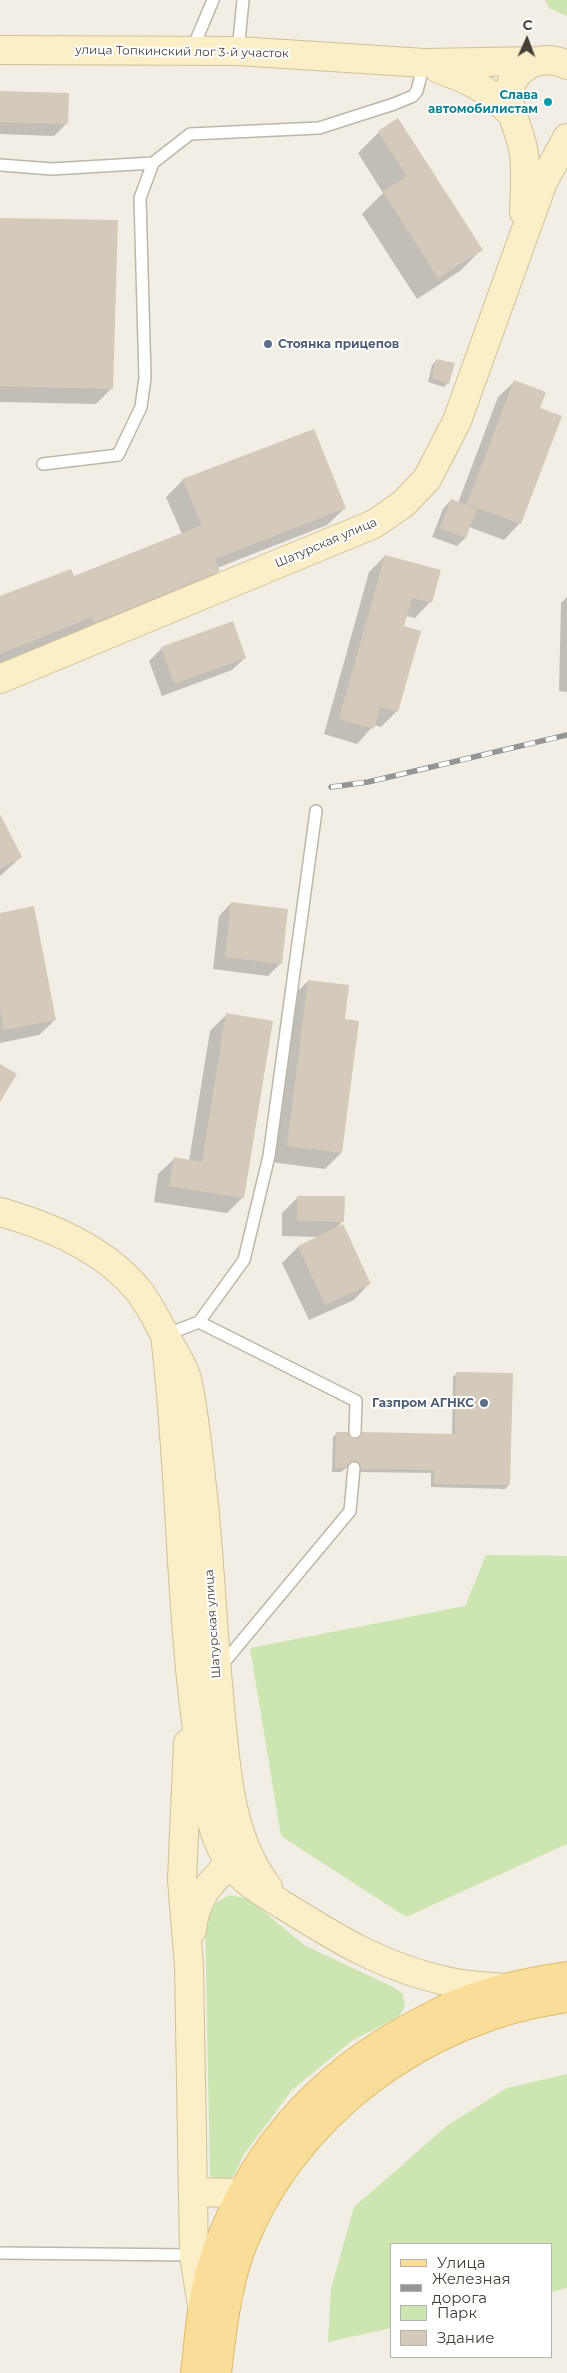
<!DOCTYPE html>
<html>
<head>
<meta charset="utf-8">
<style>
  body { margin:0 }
  #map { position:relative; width:567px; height:2373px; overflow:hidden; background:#f2eee6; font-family:Montserrat,sans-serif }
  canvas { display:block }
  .legend { position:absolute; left:390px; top:2243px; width:162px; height:115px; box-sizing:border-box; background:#fff; border:1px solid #b4b2ae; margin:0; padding:6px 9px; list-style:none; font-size:15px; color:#443e35 }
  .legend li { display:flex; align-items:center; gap:10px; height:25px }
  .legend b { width:25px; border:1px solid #b4b2ae }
  .north { position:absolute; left:502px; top:15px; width:50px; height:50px; -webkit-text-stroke:4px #fff; paint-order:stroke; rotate:2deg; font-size:14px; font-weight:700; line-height:20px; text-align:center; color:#443e35 }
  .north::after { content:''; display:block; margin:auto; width:18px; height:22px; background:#443e35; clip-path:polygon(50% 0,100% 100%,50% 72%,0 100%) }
</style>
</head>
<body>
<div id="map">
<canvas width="567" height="2373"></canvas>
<ul class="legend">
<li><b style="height:6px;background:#f9dd98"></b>Улица</li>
<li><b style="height:6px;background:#959595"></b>Железная дорога</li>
<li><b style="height:14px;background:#cde5b0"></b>Парк</li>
<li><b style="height:14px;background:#d3cabc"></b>Здание</li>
</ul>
<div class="north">С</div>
</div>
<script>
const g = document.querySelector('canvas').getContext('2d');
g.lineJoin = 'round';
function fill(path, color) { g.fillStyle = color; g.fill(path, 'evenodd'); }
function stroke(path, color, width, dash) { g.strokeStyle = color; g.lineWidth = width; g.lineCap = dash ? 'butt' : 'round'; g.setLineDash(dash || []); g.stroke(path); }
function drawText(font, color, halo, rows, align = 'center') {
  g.font = font + ' Montserrat,sans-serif'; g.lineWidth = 4; g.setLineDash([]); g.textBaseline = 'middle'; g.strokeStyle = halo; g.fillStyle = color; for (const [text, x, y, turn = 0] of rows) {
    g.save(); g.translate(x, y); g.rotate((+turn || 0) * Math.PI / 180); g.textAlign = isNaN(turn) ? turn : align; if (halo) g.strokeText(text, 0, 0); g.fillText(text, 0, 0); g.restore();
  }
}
fill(new Path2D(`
  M 545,0 L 567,0 L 567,16 L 549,8 Z
  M 486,1555 L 567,1556 L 567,1844 L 406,1917 L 281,1836 L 250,1648 L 465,1606 Z
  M 229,1895 L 249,1899 L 304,1945 L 393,1987 L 403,1994 L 405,2007 L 398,2017 L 353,2040 L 292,2090 L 244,2154 L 234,2175 L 228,2182 L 218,2184 L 210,2175 L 205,1921 L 216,1903 Z
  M 567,2074 L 567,2288 L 551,2292 L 551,2244 L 391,2244 L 391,2328 L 328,2342 L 331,2289 L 354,2207 L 448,2125 L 507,2088 Z`), '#cde5b0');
fill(new Path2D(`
  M 0,93 L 66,124 L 54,136 L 0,134 Z
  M 379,132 L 481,250 L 460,271 L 417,299 L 362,214 L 383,193 L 358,153 Z
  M 0,219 L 112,388 L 96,404 L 0,402 Z
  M 436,361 L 448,383 L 444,387 L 428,382 L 432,365 Z
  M 514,382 L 539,409 L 560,417 L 519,524 L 504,540 L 469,527 L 465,538 L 457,546 L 432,537 L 443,509 L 451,500 L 458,503 L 498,397 Z
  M 183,480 L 345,508 L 327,525 L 217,568 L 218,571 L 201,588 L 74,634 L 0,664 L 0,598 L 73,578 L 182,534 L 166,497 Z
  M 385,556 L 430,602 L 415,618 L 406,616 L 403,627 L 397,711 L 381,727 L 374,725 L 357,744 L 324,734 L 369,572 Z
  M 567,597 L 567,692 L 559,691 L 561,603 Z
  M 232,623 L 245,658 L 232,670 L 162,696 L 149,661 L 162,648 Z
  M 0,817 L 21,857 L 0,876 Z
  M 231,903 L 281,963 L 268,976 L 213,969 L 219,916 Z
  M 0,914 L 55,1020 L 39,1035 L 0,1043 Z
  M 308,981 L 343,1020 L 341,1153 L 325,1169 L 271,1162 L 292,997 Z
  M 226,1015 L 243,1197 L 227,1213 L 154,1202 L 158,1174 L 174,1159 L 189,1161 L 210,1031 Z
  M 298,1197 L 343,1221 L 335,1229 L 369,1284 L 354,1300 L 309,1320 L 282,1263 L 298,1247 L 319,1237 L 282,1236 L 282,1213 Z
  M 457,1373 L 509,1485 L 505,1489 L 431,1487 L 431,1473 L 358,1472 L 351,1464 L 341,1472 L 332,1472 L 333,1437 L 337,1433 L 355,1441 L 363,1434 L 452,1435 L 453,1377 Z`), '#0003');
fill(new Path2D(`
  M 0,91 L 69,93 L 68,124 L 0,122 Z
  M 398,118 L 483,250 L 438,278 L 383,192 L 407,176 L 378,131 Z
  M 0,218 L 118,220 L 113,389 L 0,386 Z
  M 436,359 L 455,363 L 449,384 L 432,378 Z
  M 514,380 L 546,392 L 540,408 L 562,416 L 521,524 L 467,504 Z
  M 314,429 L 346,508 L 215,559 L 220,571 L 94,623 L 92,617 L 0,654 L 0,596 L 71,569 L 74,576 L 202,525 L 182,479 Z
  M 451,499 L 477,509 L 466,538 L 440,528 Z
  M 385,555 L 441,570 L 432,603 L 412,598 L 404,626 L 421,631 L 398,712 L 380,707 L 374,729 L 339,719 Z
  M 233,621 L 246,658 L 174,684 L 161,647 Z
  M 0,814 L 22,857 L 0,869 Z
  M 231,902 L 288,909 L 282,964 L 225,957 Z
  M 34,906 L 56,1020 L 4,1030 L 0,1009 L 0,913 Z
  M 308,980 L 349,985 L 345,1019 L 359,1021 L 342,1153 L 287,1146 Z
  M 226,1013 L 273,1021 L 244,1198 L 169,1186 L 174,1157 L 202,1162 Z
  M 0,1064 L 17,1074 L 0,1102 Z
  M 297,1196 L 345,1196 L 344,1222 L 297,1221 Z
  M 343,1224 L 371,1284 L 325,1305 L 298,1246 Z
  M 456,1372 L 513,1373 L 510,1485 L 434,1484 L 434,1470 L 361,1469 L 361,1464 L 355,1461 L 348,1463 L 346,1468 L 335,1468 L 336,1432 L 348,1432 L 351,1438 L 355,1439 L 361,1436 L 362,1432 L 455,1434 Z`), '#d3cabc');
const lane = new Path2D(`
  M 192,50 L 213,0
  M 238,51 L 243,0
  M 0,165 L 52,169 L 153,163
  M 43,464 L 118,455 L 141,407 L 145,378 L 140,198 L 153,163 L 190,134 L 319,128 L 394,104 L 413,96 L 417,91 L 424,63
  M 199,1322 L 244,1260 L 269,1156 L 316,811
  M 165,1335 L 199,1322 L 356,1401 L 355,1432
  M 221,1666 L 350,1511 L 354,1468
  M 0,2253 L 194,2255`);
const secondary = new Path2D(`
  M 0,50 L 238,51 L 424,63 L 540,61
  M 439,69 C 472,81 486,88 511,113
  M 524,212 C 525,192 526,173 524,154 C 521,123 490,90 527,66 C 540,58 554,59 567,65
  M 0,679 L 374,524 L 403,504 L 427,479 L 457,421 L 543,182 L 567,138
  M 0,1212 C 50,1226 104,1249 138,1290 C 150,1305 157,1321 166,1337 C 172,1350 184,1365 187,1379 C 196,1420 199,1463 204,1504 C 211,1578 214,1652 222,1727 C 227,1780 233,1843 268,1887
  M 165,1335 C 182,1475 179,1618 201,1757 C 206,1792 209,1834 230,1863 C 243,1882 264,1893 283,1905 C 339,1940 384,1968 450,1982 C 468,1986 487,1986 505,1988
  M 188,1743 L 182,1880 L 189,1966 L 194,2255 L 202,2306
  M 192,1930 C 196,1891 217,1877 242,1851
  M 193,2192 L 241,2193`);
const primary = new Path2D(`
  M 195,2373 C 199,2340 201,2305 210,2272 C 244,2158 315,2076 420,2022 C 433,2016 447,2007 461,2002 C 494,1989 532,1981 567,1976
  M 217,2373 C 222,2332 226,2293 239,2254 C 289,2116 424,2017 567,1998`);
stroke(lane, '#bdb6a9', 14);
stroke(secondary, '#d0c197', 30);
stroke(primary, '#deba68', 30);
stroke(lane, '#fff', 11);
stroke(secondary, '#fceec6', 28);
stroke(primary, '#f9dd98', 28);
const rail = new Path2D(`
  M 331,787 L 368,782 L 567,735`);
stroke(rail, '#959595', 5.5);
stroke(rail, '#fff', 4, [11]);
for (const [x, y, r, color] of [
  [548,102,5,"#0f9aa8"],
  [268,344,5,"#5c6f8a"],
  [484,1403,5,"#5c6f8a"]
]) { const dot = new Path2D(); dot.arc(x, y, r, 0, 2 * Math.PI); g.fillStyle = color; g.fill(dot); stroke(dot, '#fff', 2); }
drawText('12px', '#443e35', '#fff', [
  ["улица Топкинский лог 3-й участок",182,52,1],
  ["Шатурская улица",326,543,-23],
  ["Шатурская улица",213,1624,-94]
]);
drawText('bold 12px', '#0d838f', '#fff', [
  ["Слава",538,95],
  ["автомобилистам",538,109]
], 'right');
drawText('bold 12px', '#4e5e75', '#fff', [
  ["Стоянка прицепов",278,344],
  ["Газпром АГНКС",474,1403,"right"]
], 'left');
</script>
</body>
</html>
